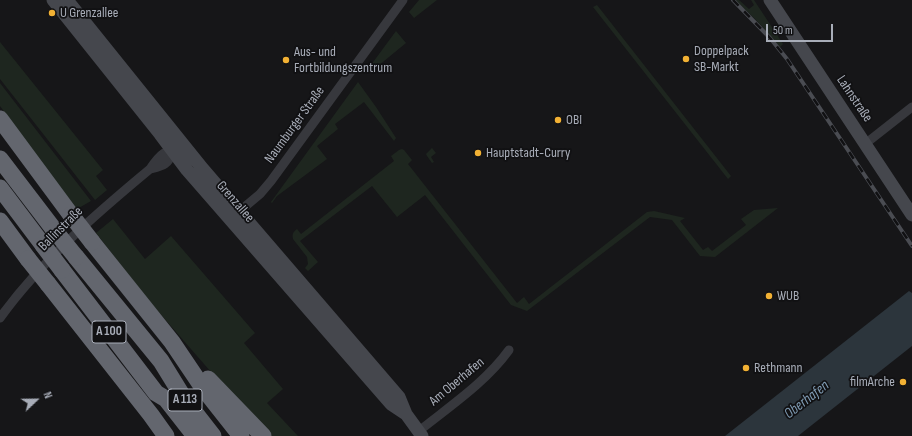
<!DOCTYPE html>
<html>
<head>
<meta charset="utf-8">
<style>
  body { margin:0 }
  #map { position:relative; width:912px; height:436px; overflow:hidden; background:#161618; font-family:"Sofia Sans Condensed",sans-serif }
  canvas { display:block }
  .north { position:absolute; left:16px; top:380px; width:40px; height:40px; -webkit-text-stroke:3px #111113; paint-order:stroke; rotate:68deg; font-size:11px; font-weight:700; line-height:16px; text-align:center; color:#a8adb8 }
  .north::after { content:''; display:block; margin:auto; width:14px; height:18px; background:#a8adb8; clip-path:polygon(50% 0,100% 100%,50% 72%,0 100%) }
  .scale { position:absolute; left:766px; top:24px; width:67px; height:18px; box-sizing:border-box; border:2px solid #a8adb8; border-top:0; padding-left:5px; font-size:12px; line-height:14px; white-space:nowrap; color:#a8adb8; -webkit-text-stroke:3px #111113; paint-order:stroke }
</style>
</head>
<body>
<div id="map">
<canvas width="912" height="436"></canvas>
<div class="north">N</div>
<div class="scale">50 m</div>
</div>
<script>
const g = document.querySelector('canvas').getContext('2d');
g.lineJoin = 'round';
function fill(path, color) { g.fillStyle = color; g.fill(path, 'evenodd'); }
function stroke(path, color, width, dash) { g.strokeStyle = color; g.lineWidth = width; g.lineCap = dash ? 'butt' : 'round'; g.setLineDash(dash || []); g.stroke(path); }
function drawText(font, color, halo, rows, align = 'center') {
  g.font = font + ' "Sofia Sans Condensed",sans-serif'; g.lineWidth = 3.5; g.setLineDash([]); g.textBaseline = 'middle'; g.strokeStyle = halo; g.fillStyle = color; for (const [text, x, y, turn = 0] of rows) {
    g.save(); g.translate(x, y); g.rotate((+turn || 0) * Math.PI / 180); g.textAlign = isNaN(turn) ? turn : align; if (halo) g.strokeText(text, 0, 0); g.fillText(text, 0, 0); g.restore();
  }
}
fill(new Path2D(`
  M 419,0 L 437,0 L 414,18 L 409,12 Z
  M 735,0 L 739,0 L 749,9 L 754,5 L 751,0 L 754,0 L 783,44 L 780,47 L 756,20 Z
  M 597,5 L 731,176 L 728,179 L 593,7 Z
  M 396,31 L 406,43 L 372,71 L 368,69 Z
  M 0,42 L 103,170 L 96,176 L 107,190 L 95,200 L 0,79 Z
  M 358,82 L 376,107 L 396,138 L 394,141 L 364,102 L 335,124 L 338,129 L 317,146 L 327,159 L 277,196 L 272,203 L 271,202 Z
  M 0,83 L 91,201 L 77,209 L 46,169 L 0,106 Z
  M 432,148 L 436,153 L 431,157 L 434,162 L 432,163 L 427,156 L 426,154 Z
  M 402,149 L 404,150 L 412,160 L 408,164 L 517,303 L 524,297 L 529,304 L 647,212 L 654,211 L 685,218 L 680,221 L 703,250 L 708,247 L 712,251 L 746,225 L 741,219 L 754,210 L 778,208 L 715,257 L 700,256 L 672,220 L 650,217 L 527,311 L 511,305 L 425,195 L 397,217 L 372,186 L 300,241 L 318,262 L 308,271 L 305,268 L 308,264 L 307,257 L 293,239 C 292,234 293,232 297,229 L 301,234 L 394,161 L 391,156 L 399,150 Z
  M 113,219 L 145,259 L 171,236 L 255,333 L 244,343 L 283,389 L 267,403 L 298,436 L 271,436 L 218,380 L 149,301 L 96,233 Z`), '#1e261f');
fill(new Path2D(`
  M 909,291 L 912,293 L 912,346 L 798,436 L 725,436 Z`), '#2c353c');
stroke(new Path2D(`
  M 865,144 L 912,107
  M 150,169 C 162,166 169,165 173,151
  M 235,215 L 260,194 L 271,181 L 403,0
  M 0,318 C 41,261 97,213 150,169 C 154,163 158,157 164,153 C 168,151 172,152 176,148
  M 419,431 C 450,406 485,383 509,350`), '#37383d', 9);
stroke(new Path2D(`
  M 53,0 L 160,134 L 187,170 L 391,404 L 406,414
  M 67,0 L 203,169 L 399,397 L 406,414 L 422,436
  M 770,0 L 912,215`), '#45474d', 13);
stroke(new Path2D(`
  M 0,119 L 71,215
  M 0,159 L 55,231
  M 0,188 L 43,245
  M 0,221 L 28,259
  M 92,242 L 172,342 L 203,388 L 241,436
  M 76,257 L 161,361 L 185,400 L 213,436
  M 62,270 L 156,393 L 166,399 L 195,436
  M 48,284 L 151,415 L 166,436
  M 208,379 L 263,436`), '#63666e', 17);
const rail = new Path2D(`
  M 733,0 L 770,38 L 787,59 L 912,246`);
stroke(rail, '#4a4c52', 4);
stroke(rail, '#111113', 2.5, [8]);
stroke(new Path2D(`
  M 71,215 L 92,242
  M 55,231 L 76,257
  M 43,245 L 62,270
  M 28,259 L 48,284`), '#63666e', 17);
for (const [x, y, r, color] of [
  [52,13,4,"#f2b134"],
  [686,59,4,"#f2b134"],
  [286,60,4,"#f2b134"],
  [558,120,4,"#f2b134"],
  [478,153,4,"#f2b134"],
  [769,296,4,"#f2b134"],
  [746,368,4,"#f2b134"],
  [903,382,4,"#f2b134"]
]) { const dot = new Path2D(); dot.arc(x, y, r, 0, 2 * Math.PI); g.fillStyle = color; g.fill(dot); stroke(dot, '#111113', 1.5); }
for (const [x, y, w] of [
  [109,332,34],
  [185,400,34]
]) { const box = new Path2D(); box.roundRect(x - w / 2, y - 11, w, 22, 3); g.fillStyle = '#111113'; g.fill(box); stroke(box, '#a8adb8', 1); }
drawText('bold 13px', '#a8adb8', null, [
  ["A 100",109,332],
  ["A 113",185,400]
]);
drawText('14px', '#a8adb8', '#111113', [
  ["U Grenzallee",60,13],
  ["Doppelpack",694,51],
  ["SB-Markt",694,67],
  ["Aus- und",294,52],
  ["Fortbildungszentrum",294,68],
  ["OBI",566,120],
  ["Hauptstadt-Curry",486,153],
  ["WUB",777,296],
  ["Rethmann",754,368],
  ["filmArche",895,382,"right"]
], 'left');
drawText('14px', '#a8adb8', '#111113', [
  ["Lahnstraße",854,99,56],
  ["Naumburger Straße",295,125,-54],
  ["Grenzallee",235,202,49],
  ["Ballinstraße",61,229,-45],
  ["Am Oberhafen",457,382,-40]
]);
drawText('italic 15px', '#7f9bb3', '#111113', [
  ["Oberhafen",807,400,-38]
]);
</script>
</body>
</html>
